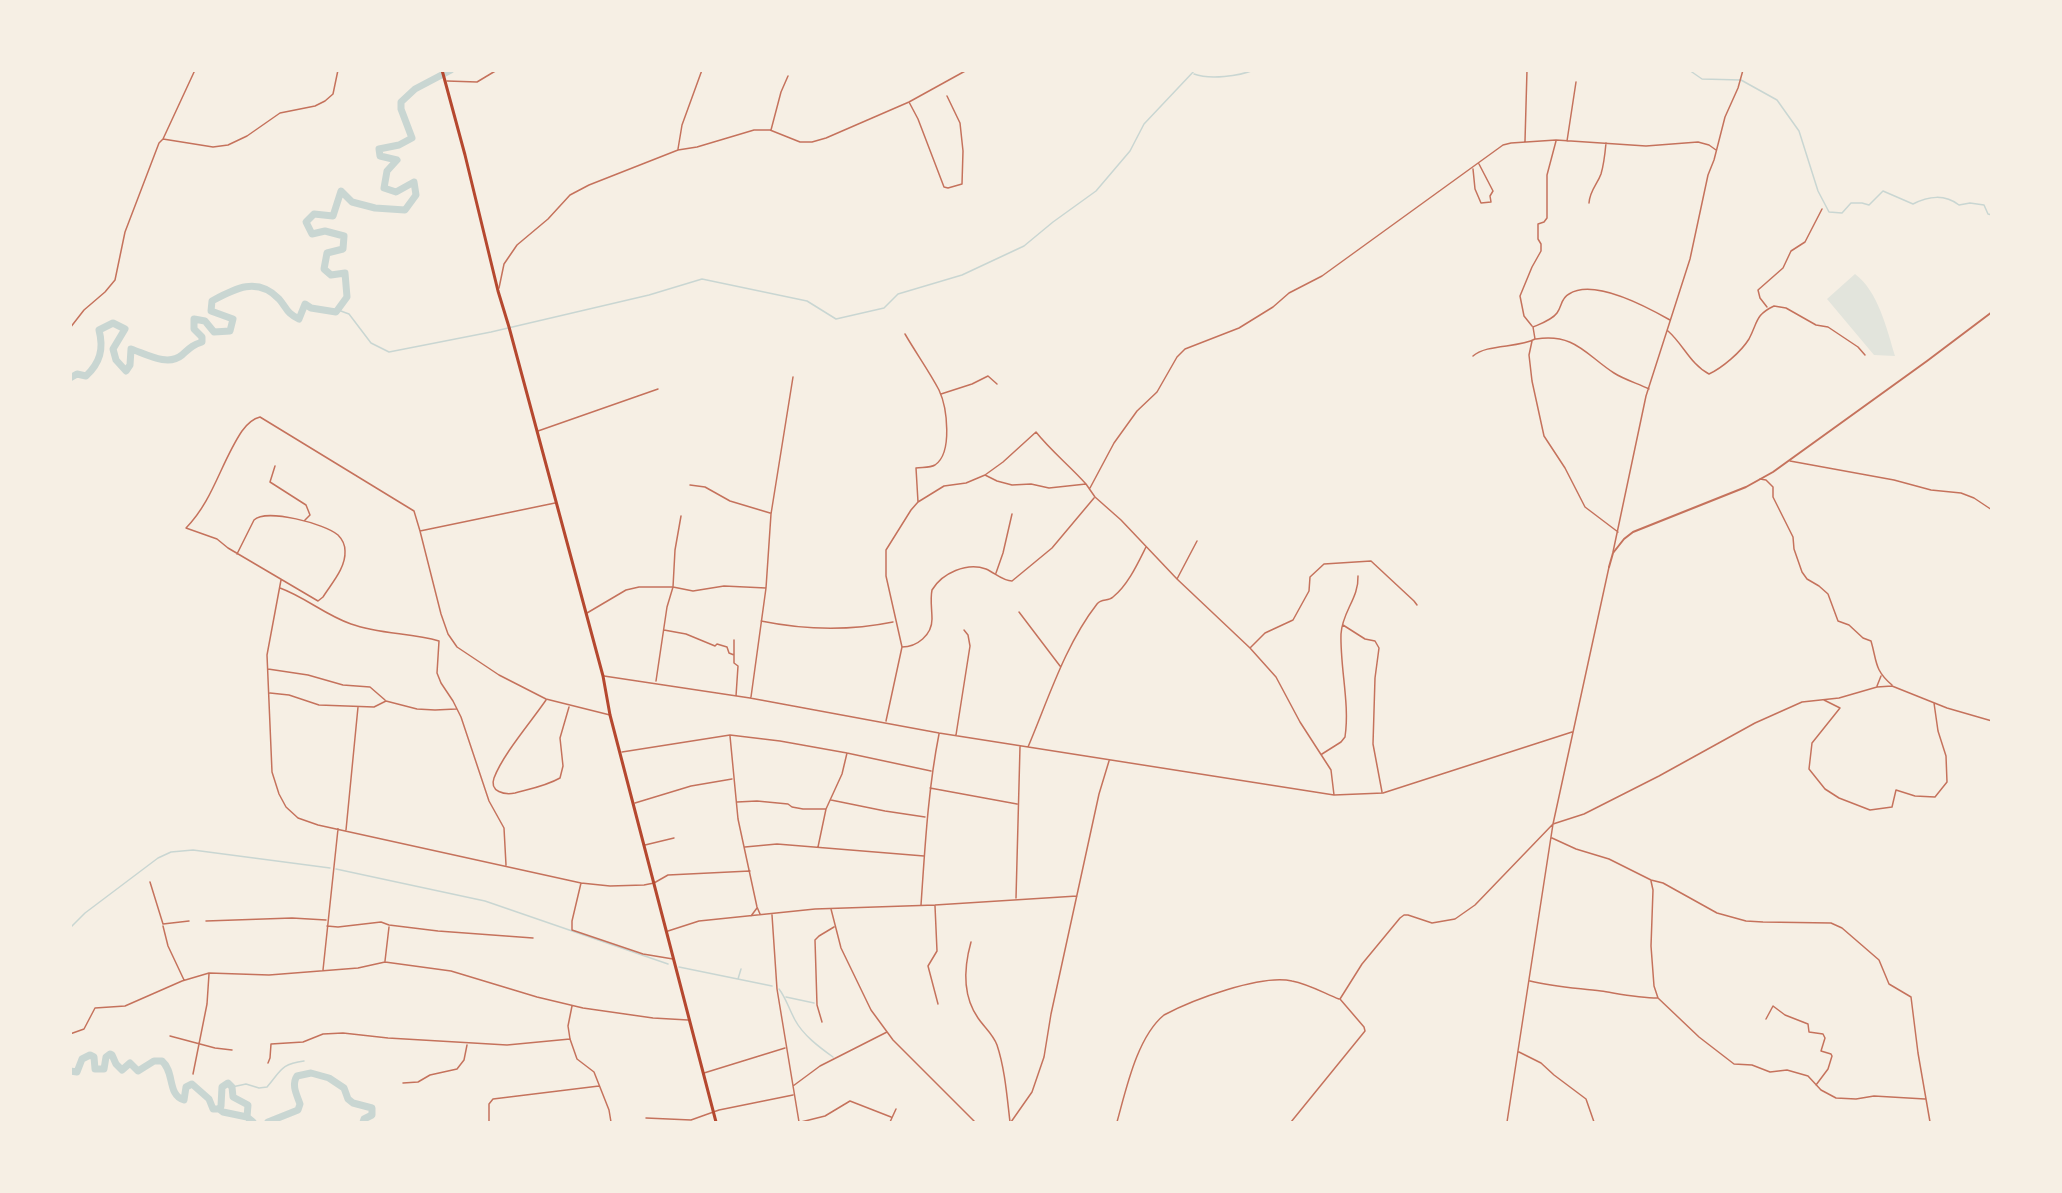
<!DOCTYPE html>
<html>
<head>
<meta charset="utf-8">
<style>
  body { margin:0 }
  #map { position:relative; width:2062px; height:1193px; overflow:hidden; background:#f6efe4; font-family:Merriweather,serif }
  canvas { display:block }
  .frame { position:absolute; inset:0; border:72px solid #f6efe4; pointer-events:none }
</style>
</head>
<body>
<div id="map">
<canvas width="2062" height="1193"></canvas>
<div class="frame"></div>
</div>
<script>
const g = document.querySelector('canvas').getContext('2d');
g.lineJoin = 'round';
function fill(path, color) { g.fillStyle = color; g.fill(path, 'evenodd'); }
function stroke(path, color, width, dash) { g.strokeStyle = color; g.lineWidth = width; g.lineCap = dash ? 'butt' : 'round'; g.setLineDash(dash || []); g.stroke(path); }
fill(new Path2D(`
  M 1855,274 C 1878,291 1887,329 1895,356 L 1874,355 L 1827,299 Z`), '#e2e4dc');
stroke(new Path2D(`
  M 1689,70 L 1702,79 L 1741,80 L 1777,100 L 1799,131 L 1818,191 L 1829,212 L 1842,213 L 1851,203 L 1862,203 L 1869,205 L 1883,191 L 1913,204 C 1928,196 1945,194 1959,205 L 1970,203 L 1984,205 L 1988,214 L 1992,215
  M 1194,74 C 1210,80 1239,76 1254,70
  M 338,310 L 349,314 L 371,343 L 389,352 L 491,332 L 649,295 L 702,279 L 807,301 L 836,319 L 884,308 L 898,294 L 962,275 L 1024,246 L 1053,222 L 1096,191 L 1130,151 L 1144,124 L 1195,70
  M 336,869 L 485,901 L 668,964
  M 70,928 L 85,913 L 158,858 L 171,852 L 193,850 L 330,868
  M 679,967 L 772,986
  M 738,979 L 741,969
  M 779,989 C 786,998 789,1009 795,1020 C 803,1035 819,1047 833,1057
  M 786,997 L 814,1003
  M 232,1087 L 246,1084 L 259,1088 L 267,1087 C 281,1071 280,1064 304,1061`), '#c9d6d2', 1.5);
stroke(new Path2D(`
  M 70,378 L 77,374 L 86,376 C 100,363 104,349 99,330 L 113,323 L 125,329 L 113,349 L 116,360 L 126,371 L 130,365 L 131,349 C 146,354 168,367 182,355 C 189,349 192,345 202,342 L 202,337 L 194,329 L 194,319 L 205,321 L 214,332 L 230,331 L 233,319 L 211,311 L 212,301 C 234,289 257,276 279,299 C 287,308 286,313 299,319 L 305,304 L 311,308 L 336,312 L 347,297 L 345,273 L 331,275 L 324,269 L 327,253 L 343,249 L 344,236 L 325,231 L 312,234 L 306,222 L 314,214 L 333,216 L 341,191 L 352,202 L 375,208 L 405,210 L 416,195 L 414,182 L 396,192 L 384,188 L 387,171 L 397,160 L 380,156 L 379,149 L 399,145 L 412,138 L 401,109 L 401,102 L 415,89 L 451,70
  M 70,1071 L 77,1072 L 82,1059 L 90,1055 L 94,1057 L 95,1069 L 104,1069 L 106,1057 L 110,1054 L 112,1055 L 116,1064 L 122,1070 L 130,1063 L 138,1071 L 154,1061 L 162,1061 C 175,1072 167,1095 184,1100 L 186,1087 L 192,1084 L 209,1099 L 213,1109 L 219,1109 L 221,1106 L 222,1087 L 228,1083 L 232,1087 L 233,1097 L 248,1105 L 247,1117 L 253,1122
  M 219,1109 L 223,1112 L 247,1117
  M 268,1122 L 298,1110 L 300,1104 C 297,1095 291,1085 297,1076 L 311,1073 L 329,1078 L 344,1088 L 348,1099 L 353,1103 L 372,1108 L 372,1115 L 364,1119 L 363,1122`), '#c9d6d2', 7);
stroke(new Path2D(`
  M 447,81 L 477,82 L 497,70
  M 909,102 L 918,119 L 944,187 L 948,188 L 962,184 L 963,151 L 960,123 L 947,96
  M 771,130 L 781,92 L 788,76
  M 163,139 L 213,147 L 228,145 L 247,136 L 280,113 L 315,106 L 325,101 L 333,94 L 338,70
  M 1525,141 L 1527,70
  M 1567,141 L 1576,82
  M 678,149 L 682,125 L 702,70
  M 1473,169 L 1475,189 L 1481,203 L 1491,202 L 1490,196 L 1493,191 L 1479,164
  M 1589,203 C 1590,190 1597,185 1601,174 C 1604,164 1605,154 1606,143
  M 499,288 L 504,264 L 517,245 L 548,219 L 570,195 L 589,185 L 678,150 L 697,147 L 754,130 L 770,130 L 800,142 L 812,142 L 826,138 L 909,102 L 967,70
  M 1767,307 L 1760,298 L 1758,290 L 1783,268 L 1791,251 L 1805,242 L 1822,209
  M 1532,326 L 1524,316 L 1520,296 L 1532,267 L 1541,251 L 1541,244 L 1538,239 L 1538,224 L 1544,222 L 1547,218 L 1547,175 L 1556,141
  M 70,328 L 84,310 L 105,292 L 115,280 L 125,232 L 159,143 L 163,139 L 195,70
  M 1668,331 C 1683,344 1691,365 1709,374 C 1722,368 1741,352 1749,339 C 1758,322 1755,315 1774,306 L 1786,308 L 1816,325 L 1828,327 L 1858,347 L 1865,355
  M 905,334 C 916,353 929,371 939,390 C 947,407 953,453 935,465 C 930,468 922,467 916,468 L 918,502
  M 1536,339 C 1575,333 1586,355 1614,373 C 1623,379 1639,384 1649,389
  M 1532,341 L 1529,355 L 1532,381 L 1544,436 L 1565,468 L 1585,507 L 1618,532
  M 1473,356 C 1486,344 1519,348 1535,339 L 1533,327 C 1540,324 1552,320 1557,313 C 1562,306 1561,298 1569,294 C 1594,278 1647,307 1670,320
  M 941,394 L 972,384 L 988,376 L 997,384
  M 538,431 L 658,389
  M 1790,461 L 1894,480 L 1931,490 L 1961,493 L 1974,498 L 1992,510
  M 275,466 L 270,482 L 306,505 L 310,515 L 305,520
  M 985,475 L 997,481 L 1012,485 L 1031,484 L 1049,488 L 1086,484 L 1095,497 L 1121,520 L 1177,579 L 1250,648 L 1276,677 L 1300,722 L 1331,770 L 1334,795
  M 1760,479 L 1766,480 L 1773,487 L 1773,497 L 1793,537 L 1794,549 L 1802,572 L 1807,579 L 1819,586 L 1828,594 L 1838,621 L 1849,625 L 1863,638 L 1871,641 C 1877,661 1874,670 1892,685
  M 690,485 L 705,487 L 730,501 L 770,513
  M 1090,488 L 1114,443 L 1137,411 L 1157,392 L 1177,357 L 1185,349 L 1239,328 L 1273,307 L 1289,293 L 1322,276 L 1503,145 L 1511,143 L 1556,140 L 1646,146 L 1698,142 L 1709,145 L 1716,150
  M 555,503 L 420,531 L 441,614 L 448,634 L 457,647 L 499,675 L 546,699 L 610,715
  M 1613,552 L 1646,396 L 1690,259 L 1708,175 L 1714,160 L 1725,117 L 1738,88 L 1743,70
  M 237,554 L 254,520 C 266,508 326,524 338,535 C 342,539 345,545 345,551 C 346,568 331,584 323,597 L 318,601 L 228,548 L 217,539 L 186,528 C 213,501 221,462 242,431 C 247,424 252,419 260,417 L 414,511 L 420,531
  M 996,573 L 1003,553 L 1012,514
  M 1177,579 L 1197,541
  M 281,580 L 267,655 L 272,772 L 279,794 L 286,807 L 298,818 L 318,825 L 581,883 L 610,886 L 644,885 L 654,883 L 668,875 L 750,871
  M 280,588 C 305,597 325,615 351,624 C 379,634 410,633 439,641 L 437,673 L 441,683 L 453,701 L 461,717 L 489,801 L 504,828 L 506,865
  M 1019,612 L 1060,666
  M 587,613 L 626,590 L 639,587 L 673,587 L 693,591 L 724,586 L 766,588
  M 761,621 C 805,630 849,631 893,622
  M 1343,625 L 1365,639 L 1375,641 L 1379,648 L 1375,678 L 1373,744 L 1382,792
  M 664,630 L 686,634 L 715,646 L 717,644 L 727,647 L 729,653 L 734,655
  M 734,640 L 734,663 L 738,666 L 736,696
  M 902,647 C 917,647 932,635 932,619 C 932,609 930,600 932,590 C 942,573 967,562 986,569 C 995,573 1003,581 1012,581 L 1052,548 L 1094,498
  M 1250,648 L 1265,633 L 1293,620 L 1309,591 L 1310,577 L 1324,564 L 1371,561 L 1414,601 L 1417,605
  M 268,669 L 308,675 L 343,685 L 370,687 L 385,700
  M 604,676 L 750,698 L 939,733 L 1334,795 L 1383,793 L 1572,732
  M 656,681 L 667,607 L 673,587 L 675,550 L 681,516
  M 1877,686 L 1881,676
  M 270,693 L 289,695 L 319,705 L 374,707 L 386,701 L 417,709 L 435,710 L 456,709
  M 751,697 L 766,588 L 771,514 L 793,377
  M 546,700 C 531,722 503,754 494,778 C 489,792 505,795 515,793 C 530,789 546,786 560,778 L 563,766 L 560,738 L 569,707
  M 1824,700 L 1840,708 L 1812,743 L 1809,769 L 1825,789 L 1839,798 L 1870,810 L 1892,807 L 1896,790 L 1915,796 L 1935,797 L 1947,782 L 1946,756 L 1938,731 L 1934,703
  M 886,721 L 902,647 L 886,576 L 886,550 L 911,510 L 918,502 L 944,486 L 966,483 L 985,475 L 1003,462 L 1036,432 C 1051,451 1070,466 1086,484
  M 956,735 L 970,646 L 968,635 L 964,630
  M 730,736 L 738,819 L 757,907 L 760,914
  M 1028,747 C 1048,700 1065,645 1097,604 C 1102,598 1108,602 1113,597 C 1128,585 1138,563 1146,547
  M 622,752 L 730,735 L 780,741 L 847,753 L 931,771
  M 1322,754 L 1341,742 L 1345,737 C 1350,704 1340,668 1341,634 C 1342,612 1359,598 1358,576
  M 930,788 L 1017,804
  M 831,800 L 885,811 L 925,817
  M 737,802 L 757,801 L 788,804 L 792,807 L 803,809 L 826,809
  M 635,803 L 691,786 L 732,779
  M 346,830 L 358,707
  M 1552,838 L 1576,849 L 1609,859 L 1651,880 L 1663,883 L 1717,913 L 1746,921 L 1763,922 L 1831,923 L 1842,928 L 1879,960 L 1889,984 L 1911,997 L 1918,1053 L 1930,1122
  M 645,845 L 674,838
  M 745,847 L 777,844 L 924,856
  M 818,847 L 826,809 L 842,774 L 847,753
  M 1651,881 L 1653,890 L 1651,946 L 1654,986 L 1658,998 L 1699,1037 L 1734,1064 L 1752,1065 L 1770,1072 L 1787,1070 L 1808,1076 L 1821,1090 L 1836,1098 L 1856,1099 L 1874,1096 L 1925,1099
  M 150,882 L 163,924 L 189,921
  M 581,883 L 572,921 L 572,930 L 643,954 L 673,959
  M 1016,898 L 1020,747
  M 921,905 C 925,847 928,790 939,734
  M 935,906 L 937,951 L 928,966 L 938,1004
  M 831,909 L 841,948 L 871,1010 L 893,1040 L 975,1122
  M 772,915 L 777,989 L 799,1122
  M 751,916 L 757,908
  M 206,921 L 292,918 L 326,920
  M 163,926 L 168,946 L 184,980
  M 327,926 L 338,927 L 381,922 L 389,925 L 438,931 L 533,938
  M 668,931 L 699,921 L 815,909 L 935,905 L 1077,896
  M 971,942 C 964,967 962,995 978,1018 C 984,1027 993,1034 997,1045 C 1005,1069 1007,1097 1010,1122
  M 385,961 L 389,927
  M 323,970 L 338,829
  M 1530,981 C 1553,987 1577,988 1601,991 C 1620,994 1638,998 1658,998
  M 572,1006 L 568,1026 L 570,1039 L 577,1059 L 594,1072 L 609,1110 L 611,1122
  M 1766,1019 L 1773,1006 L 1785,1015 L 1808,1024 L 1809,1032 L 1823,1034 L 1825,1038 L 1821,1051 L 1831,1054 L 1832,1056 L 1828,1069 L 1816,1085
  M 822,1022 L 817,1005 L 815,940 L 819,936 L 834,927
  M 70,1034 L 84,1029 L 95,1008 L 125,1006 L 182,981 L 209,973 L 269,975 L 358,968 L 385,962 L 451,971 L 537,997 L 583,1008 L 653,1018 L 688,1020
  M 170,1036 L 215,1048 L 232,1050
  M 1519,1052 L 1541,1063 L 1554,1075 L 1586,1099 L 1594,1122
  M 268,1063 L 270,1058 L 271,1044 L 303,1042 L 323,1034 L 343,1033 L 388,1038 L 507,1045 L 570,1039
  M 704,1073 L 785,1048
  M 193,1074 L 207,1004 L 209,974
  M 403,1083 L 418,1082 L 430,1075 L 457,1069 L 464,1060 L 467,1045
  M 793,1086 L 820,1066 L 887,1032
  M 646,1118 L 691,1120 L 719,1110 L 793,1095
  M 489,1122 L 489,1104 L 493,1099 L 599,1086
  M 801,1122 L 825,1116 L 850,1101 L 891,1117
  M 890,1122 L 896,1109
  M 1011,1122 L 1032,1092 L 1044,1057 L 1051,1014 L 1099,794 L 1109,761
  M 1117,1122 C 1126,1090 1137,1037 1164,1015 C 1192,1000 1261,974 1292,981 C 1308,984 1324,993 1339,999
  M 1291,1122 L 1365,1031 L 1364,1027 L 1340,999 L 1362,964 L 1400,918 L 1404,915 L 1408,915 L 1432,923 L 1455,919 L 1475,905 L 1553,824 L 1584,814 L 1659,776 L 1755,723 L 1802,702 L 1839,698 L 1877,687 L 1892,686 L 1947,708 L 1992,721
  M 1507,1122 L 1553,824 L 1609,567`), '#c5725c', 1.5);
stroke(new Path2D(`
  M 1609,567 L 1613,553 L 1624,539 L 1633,532 L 1746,487 L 1773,472 L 1927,361 L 1992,312`), '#c5725c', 2);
stroke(new Path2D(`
  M 442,70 L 465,155 L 498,291 L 509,327 L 603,676 L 610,715 L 716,1122`), '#b5482f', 3);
</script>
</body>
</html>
